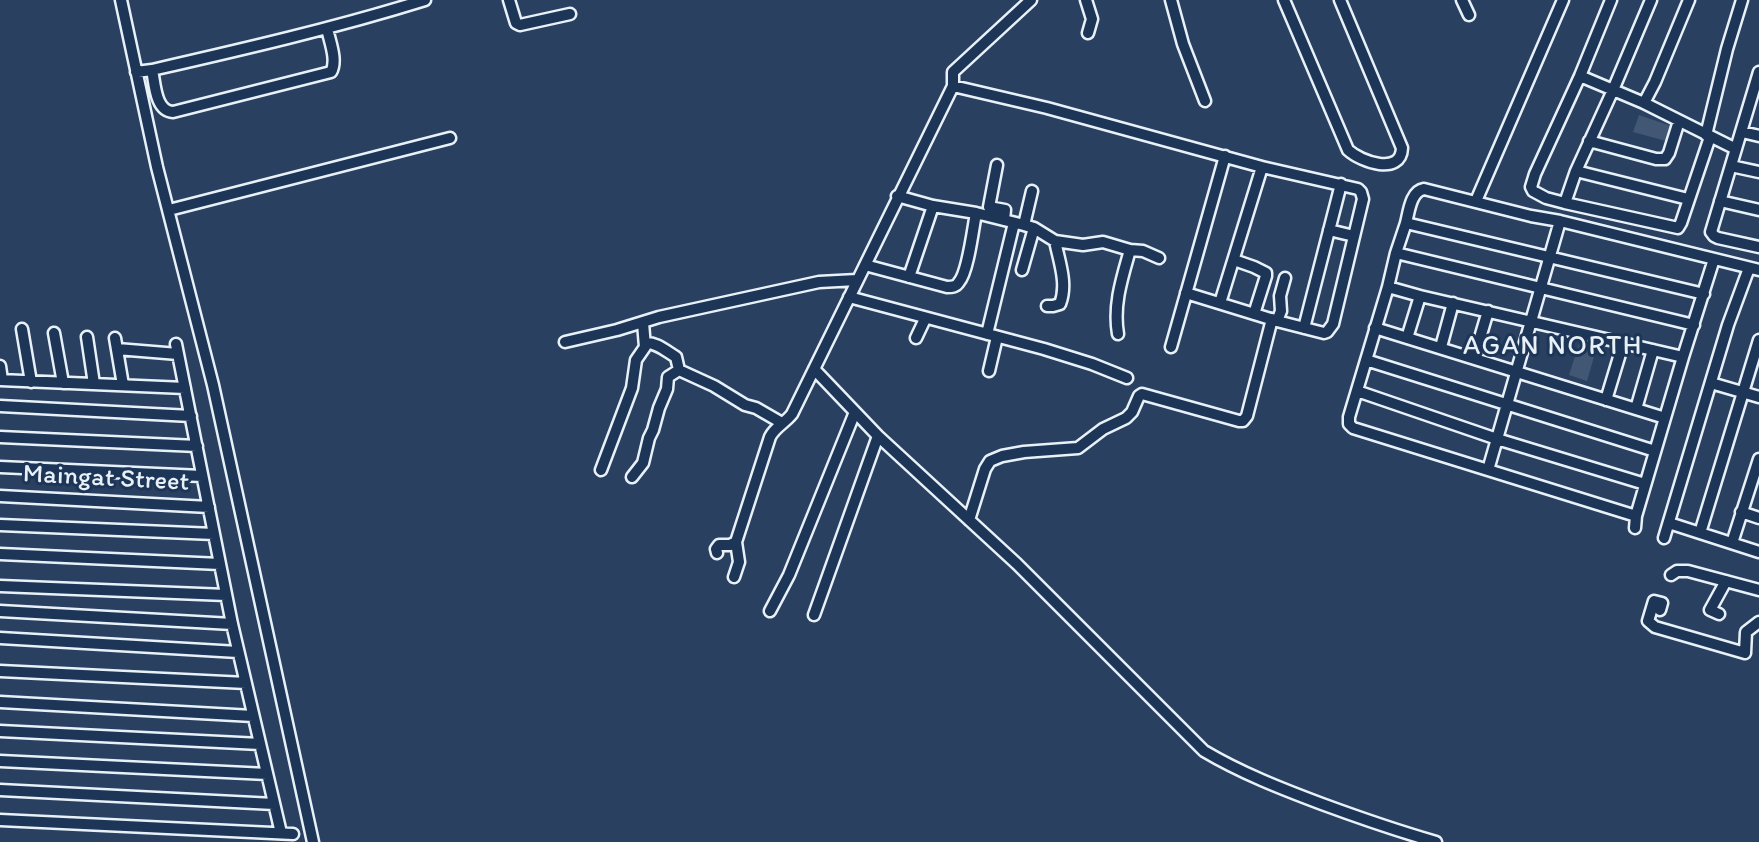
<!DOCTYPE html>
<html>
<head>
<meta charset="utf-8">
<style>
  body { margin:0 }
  canvas { display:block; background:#294061 }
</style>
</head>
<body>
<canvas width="1759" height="842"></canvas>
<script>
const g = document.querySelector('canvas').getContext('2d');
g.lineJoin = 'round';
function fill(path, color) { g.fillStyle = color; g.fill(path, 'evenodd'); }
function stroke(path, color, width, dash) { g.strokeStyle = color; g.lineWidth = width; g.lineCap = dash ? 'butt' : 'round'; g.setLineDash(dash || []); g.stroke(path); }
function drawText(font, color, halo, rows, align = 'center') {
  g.font = font + ' Itim,sans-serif'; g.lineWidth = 6; g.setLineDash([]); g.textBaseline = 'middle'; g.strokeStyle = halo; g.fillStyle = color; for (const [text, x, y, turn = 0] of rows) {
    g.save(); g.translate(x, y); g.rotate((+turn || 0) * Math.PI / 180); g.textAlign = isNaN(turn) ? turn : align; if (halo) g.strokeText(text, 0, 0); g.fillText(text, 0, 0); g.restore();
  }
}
fill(new Path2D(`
  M 1639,115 L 1671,126 L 1666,141 L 1633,132 Z
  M 1579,344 L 1596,350 L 1587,381 L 1569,375 Z`), '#415774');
const minor = new Path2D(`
  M 121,0 L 157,167 L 213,385 L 313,842
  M 509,0 L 516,23 L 520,25 L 570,14
  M 1086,0 L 1092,19 L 1088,33
  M 1171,0 L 1183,44 L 1205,101
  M 1284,0 L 1348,150 C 1361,162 1401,176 1402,148 L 1340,0
  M 1462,0 L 1469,15
  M 1611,0 L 1580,76 L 1535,174 L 1531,187 L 1533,191 L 1546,198 L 1565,203 L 1576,171 L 1613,90 L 1651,0
  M 152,70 C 155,83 155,111 173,112 L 331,72 C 338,60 329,40 327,28
  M 136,72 L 152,70 C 244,49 335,28 425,0
  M 1759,72 L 1711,232 L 1714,236 L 1718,238 L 1759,247
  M 1580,76 L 1644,103 L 1736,149
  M 953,86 L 1047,108 L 1262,167 L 1358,189 L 1361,192 L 1363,199 L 1333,324 L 1327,332 L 1324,333 L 1277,321 L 1186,293
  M 1644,103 L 1655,82 L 1689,0
  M 1742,132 L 1759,136
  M 1706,135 L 1727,49 L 1742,0
  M 1589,141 L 1656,159 L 1665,159 L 1669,153 L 1679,121
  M 997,165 L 989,207 L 1005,210 L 1004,220
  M 1731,166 L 1759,172
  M 1576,171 L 1688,199
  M 897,196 L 933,206 L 976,213 L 1024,225 L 1034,228 L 1055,241 C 1059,261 1068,284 1060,304 L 1053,306 L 1047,306
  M 1476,201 L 1563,0
  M 1720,201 L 1759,210
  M 1565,203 L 1678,228 L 1681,223 L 1710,137
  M 169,210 L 450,138
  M 1560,221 L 1488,470 L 1636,516 L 1683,357 L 1714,259
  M 1406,223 C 1409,211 1411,191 1424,189 L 1531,216 L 1560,221 L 1759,270
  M 1024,225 L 1032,191
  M 1329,230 L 1354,236
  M 1055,241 L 1083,245 L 1103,242 L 1130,250 C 1122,278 1113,305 1118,334
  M 1130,250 L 1143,251 L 1159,258
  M 1396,253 L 1388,287 L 1349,417 L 1349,424 L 1353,428 L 1488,470
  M 1234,260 L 1254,267 L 1266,273 L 1266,276 L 1254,314
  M 865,265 L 947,287 C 952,287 956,287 959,282 C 968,272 973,229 976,213
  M 1022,270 L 1034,228
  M 909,277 L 933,206
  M 1388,287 L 1420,296 L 1683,357
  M 849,297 L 1044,349 L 1092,364 L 1127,378
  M 1220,303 L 1262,167
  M 1277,321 L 1281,311 L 1280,296 L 1285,278
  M 1694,325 L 1396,253 L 1406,223 L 1704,294
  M 1304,328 L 1341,184
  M 1375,328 L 1665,418
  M 22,329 L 31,382
  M 54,333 L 63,383
  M 987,334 L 1014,223
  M 87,337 L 94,384
  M 115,338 L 123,385
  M 916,338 L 925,319
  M 1407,338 L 1420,296
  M 565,342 L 617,330 L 659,317 L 819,282 L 857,280
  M 645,343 C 656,342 666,351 676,357 L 679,370
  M 176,344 L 232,624 L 281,833
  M 1171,347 L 1225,156
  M 1441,347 L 1453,303
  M 117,349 L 178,354
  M 1474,358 L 1488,311
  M 1366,360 L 1655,451
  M 0,366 L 2,380
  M 989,371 L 997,337
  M 0,380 L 185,388
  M 1711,383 L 1759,397
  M 1357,391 L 1497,439 L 1645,484
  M 1606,400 L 1623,344
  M 0,406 L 191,416
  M 1636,409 L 1653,350
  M 878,436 L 1017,564 L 1204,751 C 1241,773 1282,789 1322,804 C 1360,818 1398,831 1436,842
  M 0,437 L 197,446
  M 0,467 L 202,476
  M 601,470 L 632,388 L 636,360 L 645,347 L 643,323
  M 632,477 L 643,463 L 649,438 L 653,430 L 659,408 L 667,389 L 668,377 L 679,370 L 714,386 L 745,405 L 756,408 L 782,423
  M 0,496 L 209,507
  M 1741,512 L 1759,518
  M 969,520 L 985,469 L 990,461 L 1002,456 L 1024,452 L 1078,448 L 1103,429 L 1126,418 L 1132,412 L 1139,396 L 1142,394 L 1239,421 L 1243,421 L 1247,416 L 1272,319
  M 1669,523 L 1759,552
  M 0,525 L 214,534
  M 1635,528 L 1636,516
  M 1700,533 L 1759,340
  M 1664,538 L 1728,325 L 1749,268
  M 1732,543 L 1759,459
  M 717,553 L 716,549 L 719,545 L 730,545 L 736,542
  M 0,554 L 220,564
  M 1671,575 L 1677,571 L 1688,571 L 1759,590
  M 734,577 L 739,562 L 736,542 L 770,437 C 775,427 785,423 792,414 C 845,304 899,195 953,86 L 953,72 L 1031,0
  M 0,586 L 226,595
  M 1660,610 L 1662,603 L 1654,601 L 1648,621 L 1655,627 L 1745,653 L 1746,632 L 1759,622
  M 0,611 L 232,624
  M 770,611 L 789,575 L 855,412
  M 1719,614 L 1710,610 L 1726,581
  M 814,615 L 878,436 L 814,369
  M 0,638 L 238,652
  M 0,671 L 246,683
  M 0,702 L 253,716
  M 0,731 L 260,744
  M 0,761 L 267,774
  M 0,790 L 274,804
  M 0,820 L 293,834`);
stroke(minor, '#e8f1f8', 15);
stroke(minor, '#1d3557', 10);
drawText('26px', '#e8f1f8', '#1d3557', [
  ["Maingat Street",106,479,3]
]);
g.letterSpacing = '1.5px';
drawText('27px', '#e8f1f8', '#1d3557', [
  ["AGAN NORTH",1553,347]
]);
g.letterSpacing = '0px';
</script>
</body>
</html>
